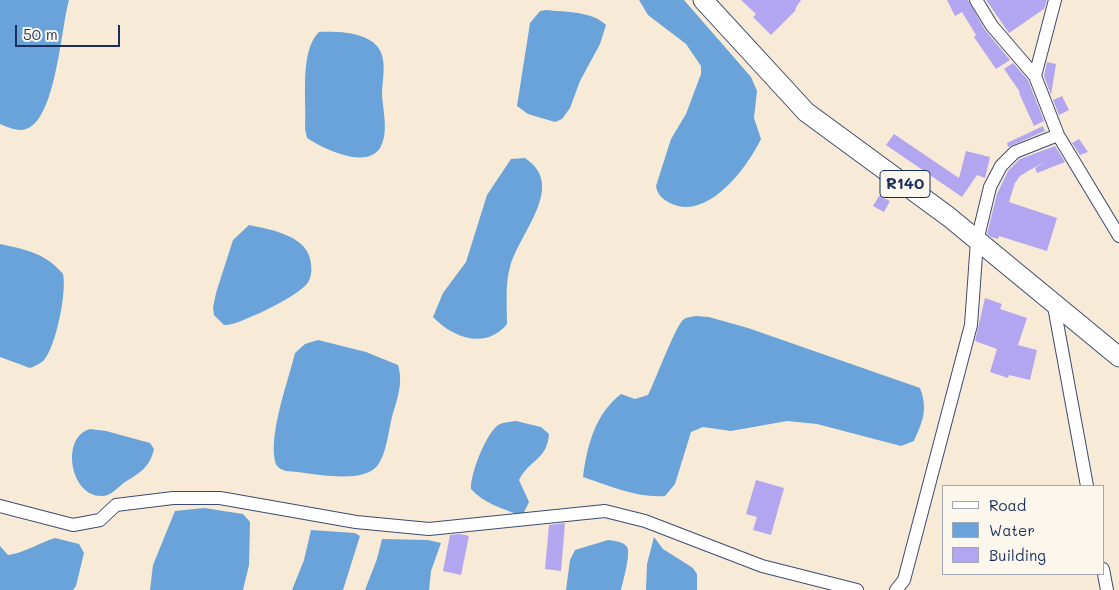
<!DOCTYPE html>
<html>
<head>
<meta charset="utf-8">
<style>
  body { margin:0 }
  #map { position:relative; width:1119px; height:590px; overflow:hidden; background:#f7ead6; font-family:Mali,sans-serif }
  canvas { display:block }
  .legend { position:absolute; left:942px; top:485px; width:162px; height:90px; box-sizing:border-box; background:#fbf7ec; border:1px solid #a1a7b3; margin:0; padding:6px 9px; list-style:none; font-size:15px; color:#1b2f5e }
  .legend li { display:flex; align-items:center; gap:10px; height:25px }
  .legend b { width:25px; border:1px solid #a1a7b3 }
  .scale { position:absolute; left:15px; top:25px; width:105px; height:22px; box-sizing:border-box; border:2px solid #1b2f5e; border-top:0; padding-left:6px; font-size:15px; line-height:18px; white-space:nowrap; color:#1b2f5e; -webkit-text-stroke:4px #fbf7ec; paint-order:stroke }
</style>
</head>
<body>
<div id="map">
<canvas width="1119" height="590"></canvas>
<ul class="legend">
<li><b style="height:6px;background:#fff"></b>Road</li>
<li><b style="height:14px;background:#69a3d9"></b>Water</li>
<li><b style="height:14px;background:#b3a6f1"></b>Building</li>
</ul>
<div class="scale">50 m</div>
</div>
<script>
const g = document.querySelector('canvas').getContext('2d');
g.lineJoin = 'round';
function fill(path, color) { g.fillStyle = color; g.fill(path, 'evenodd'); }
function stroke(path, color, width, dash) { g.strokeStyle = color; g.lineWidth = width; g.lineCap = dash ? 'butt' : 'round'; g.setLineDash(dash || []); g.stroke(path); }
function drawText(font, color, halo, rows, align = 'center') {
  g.font = font + ' Mali,sans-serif'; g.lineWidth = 4; g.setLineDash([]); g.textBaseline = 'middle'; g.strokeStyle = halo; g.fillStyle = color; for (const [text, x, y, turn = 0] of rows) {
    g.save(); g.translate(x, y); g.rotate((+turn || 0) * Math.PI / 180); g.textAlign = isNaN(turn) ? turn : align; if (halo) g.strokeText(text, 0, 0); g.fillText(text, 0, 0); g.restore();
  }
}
fill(new Path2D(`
  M 0,0 L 69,0 C 61,27 56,120 26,129 C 17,132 8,127 0,124 Z
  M 639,0 L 684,0 L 751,77 L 757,91 L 754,118 L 761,139 C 747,168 707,222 670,203 C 662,199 657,194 656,186 L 671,139 L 686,114 L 701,74 L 701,66 L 686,44 L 648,15 Z
  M 546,10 C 565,12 592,11 606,25 L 600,44 L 580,81 L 570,108 L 562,119 L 555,122 L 528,114 L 517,106 L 530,23 L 540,11 Z
  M 319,32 C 337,31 365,32 377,46 C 388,59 382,80 382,95 C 383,111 389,133 380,148 C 366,170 322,148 307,138 L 305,128 C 307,102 299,51 319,32 Z
  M 525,158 C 567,186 520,231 510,267 C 505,285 507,305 507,324 C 486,350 453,338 433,317 L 443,293 L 466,262 L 487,195 L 511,159 Z
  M 249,225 C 273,230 309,236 311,264 C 312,271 311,280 306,285 C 295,296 274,306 260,313 C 249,317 236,325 224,325 L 214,315 L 213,308 L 216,293 L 233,240 Z
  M 0,244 C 25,249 47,254 63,274 C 67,292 56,346 44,360 C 40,364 35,366 30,368 L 0,357 Z
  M 696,316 L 709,317 L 748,328 L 920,388 C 928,409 923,421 914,441 L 901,446 L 817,424 L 787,421 L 731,431 L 703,427 L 691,432 L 675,484 L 665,496 C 637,498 610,486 583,477 C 587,446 595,414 621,394 L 635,399 L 648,395 C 655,382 676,324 684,319 C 687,317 692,317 696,316 Z
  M 318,340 L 366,352 L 398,365 C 404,385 396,401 391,421 C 388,435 386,453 378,465 C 362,486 310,472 286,471 C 280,469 276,467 275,461 C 269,432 288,382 295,353 L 305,344 Z
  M 516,421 L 541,427 L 549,434 C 547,460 530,459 519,480 L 529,502 L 523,514 L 519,515 C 502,508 483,503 471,489 C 470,475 485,436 497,426 C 501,422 510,422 516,421 Z
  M 90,429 L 106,431 L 150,443 L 154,449 C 150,467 140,473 125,482 C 119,486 111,496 103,496 C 70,498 60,437 90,429 Z
  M 204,508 L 243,514 L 250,522 L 249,565 L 243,590 L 150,590 L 153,565 L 175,511 Z
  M 311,530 L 355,533 L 360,536 L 343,590 L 292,590 L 304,560 Z
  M 654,537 L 663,549 L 693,568 L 697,574 L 697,590 L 646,590 L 647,564 Z
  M 55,538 L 79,544 L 84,553 L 76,586 L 73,590 L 0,590 L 0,546 L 8,555 C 24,553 39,543 55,538 Z
  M 382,539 L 428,540 L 441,543 L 431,571 L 429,590 L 365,590 L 377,559 Z
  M 608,540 C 614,541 623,541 627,547 C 631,554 623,581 621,590 L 566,590 L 570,560 L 575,550 Z`), '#69a3d9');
fill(new Path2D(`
  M 741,0 L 801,0 L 795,9 L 796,10 L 771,35 L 753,17 L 756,14 Z
  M 947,0 L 968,0 L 985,30 L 1010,60 L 996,69 L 974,37 L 976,35 L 962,12 L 955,16 Z
  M 986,0 L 1047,0 L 1044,9 L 1009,33 Z
  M 1047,62 L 1056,64 L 1051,95 L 1044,76 Z
  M 1013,63 L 1028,80 L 1044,121 L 1034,126 L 1019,93 L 1020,92 L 1004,69 Z
  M 1062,96 L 1069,110 L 1059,115 L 1053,100 Z
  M 1043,126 L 1045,131 L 1008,147 L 1007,143 Z
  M 894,134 L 959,178 L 966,151 L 990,157 L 985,178 L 977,175 L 962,197 L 886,145 Z
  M 1079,139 L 1088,152 L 1080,155 L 1072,143 Z
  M 1055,146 L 1065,162 L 1037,173 L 1035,168 L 1047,160 L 1020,176 L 1015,183 L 1009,202 L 1057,218 L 1047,251 L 999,236 L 998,239 L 991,237 L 987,234 L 997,194 L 1008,171 L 1020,159 Z
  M 879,196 L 890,201 L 884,212 L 873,206 Z
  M 985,298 L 1002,304 L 1000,309 L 1027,318 L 1018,345 L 1037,350 L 1030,380 L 1009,375 L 1008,378 L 990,372 L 997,349 L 975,341 Z
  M 756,480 L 784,488 L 771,535 L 753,530 L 757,517 L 746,514 Z
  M 565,523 L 561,571 L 545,569 L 549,525 Z
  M 460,534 L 469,536 L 461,575 L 443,571 L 450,535 Z`), '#b3a6f1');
const minor = new Path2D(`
  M 976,0 L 992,26 L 1035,76 L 1058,135 L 1119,236
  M 1035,76 L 1055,0
  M 1053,301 L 1087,486
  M 0,506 L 73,525 L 100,520 L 116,505 L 173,498 L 220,498 L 356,522 L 429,529 L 605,511 L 645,521 L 762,566 L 857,590
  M 1103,569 L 1107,590
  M 896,590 L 904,580 L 971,325 L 977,241 L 990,187 L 1001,166 L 1015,152 L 1058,135`);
const primary = new Path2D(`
  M 703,0 L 806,112 L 949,217 L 1119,357`);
stroke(minor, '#3c4b70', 14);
stroke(primary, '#3c4b70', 21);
stroke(minor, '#fff', 12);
stroke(primary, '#fff', 19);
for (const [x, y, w] of [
  [905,184,50]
]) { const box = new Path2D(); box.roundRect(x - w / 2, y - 13.5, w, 27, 4); g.fillStyle = '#fbf7ec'; g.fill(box); stroke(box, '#1b2f5e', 1); }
drawText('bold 16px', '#1b2f5e', null, [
  ["R140",905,184]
]);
</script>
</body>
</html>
